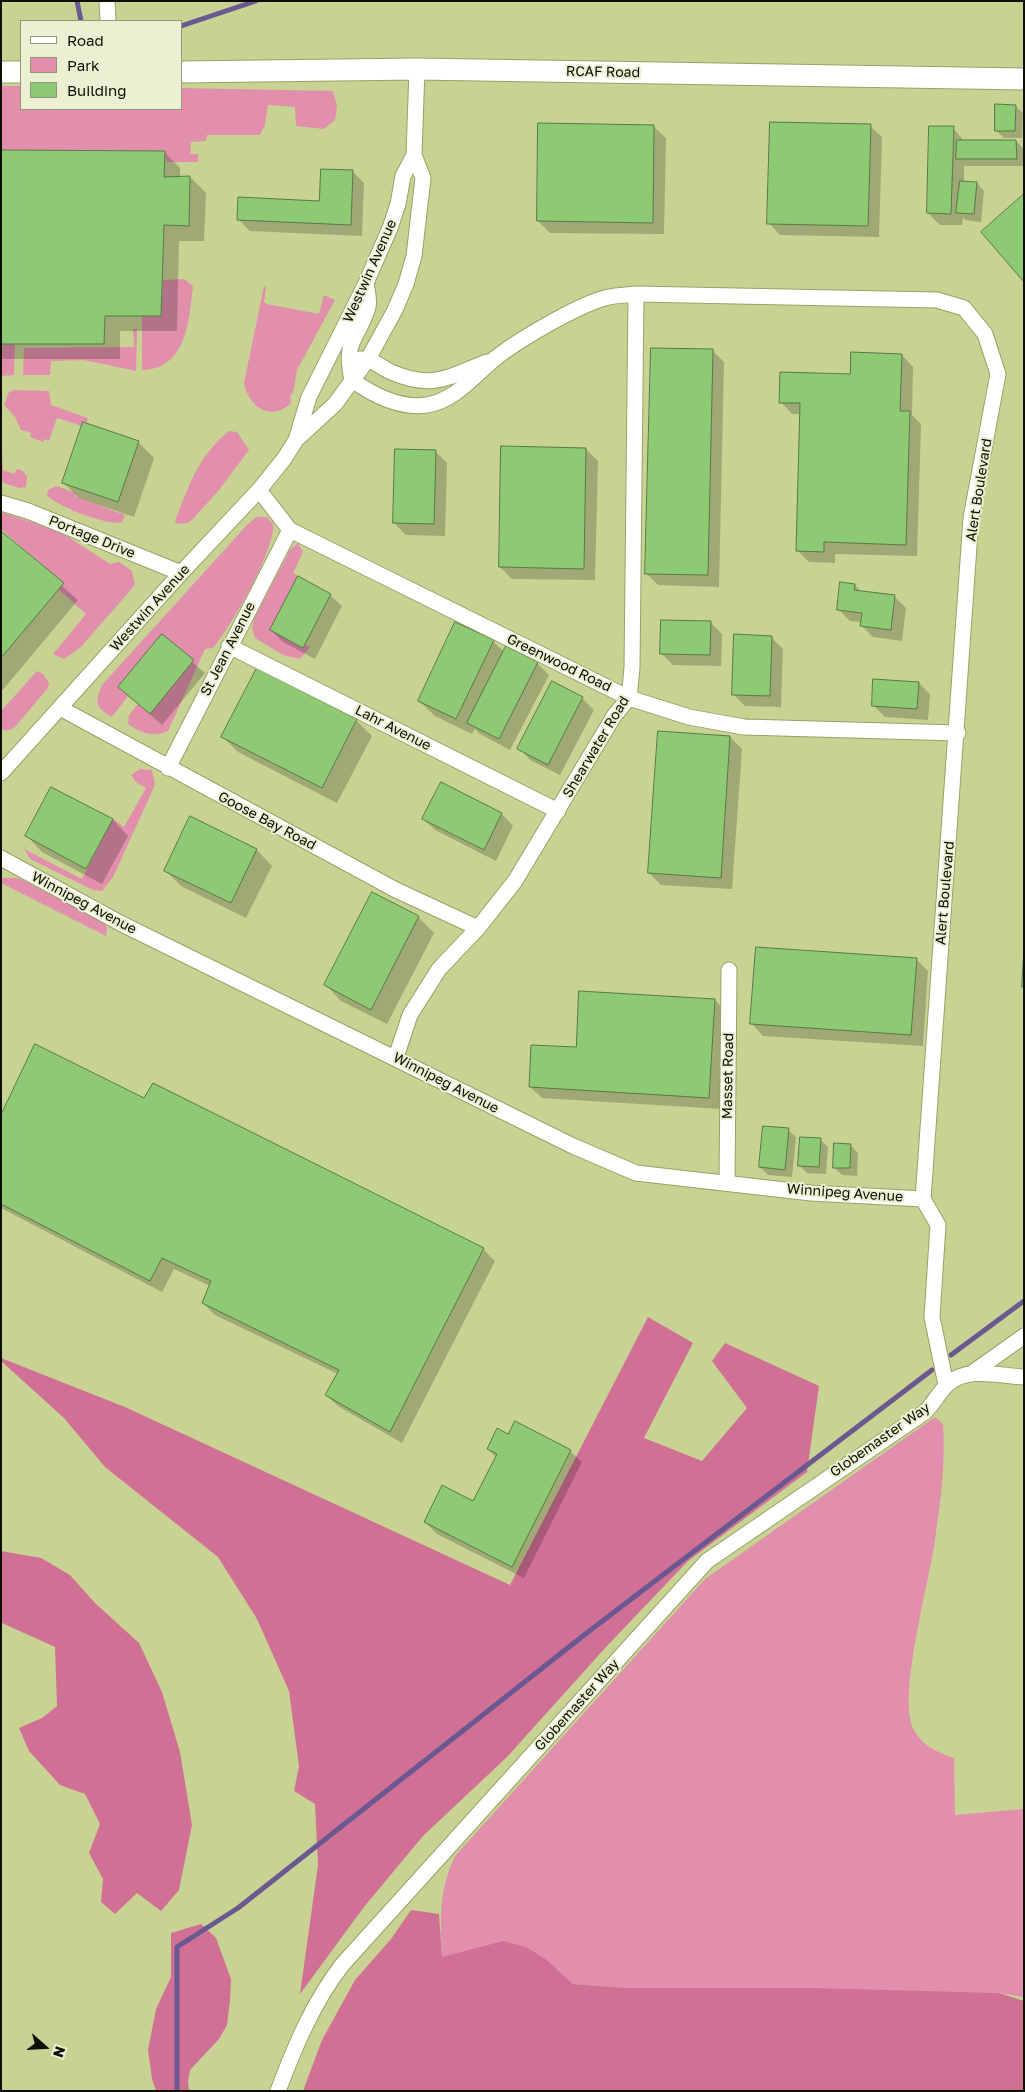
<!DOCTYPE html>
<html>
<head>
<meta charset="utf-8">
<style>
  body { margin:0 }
  #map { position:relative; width:1025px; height:2092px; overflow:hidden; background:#c8d393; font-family:"Golos Text",sans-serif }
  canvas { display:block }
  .frame { position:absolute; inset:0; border:2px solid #0b0e00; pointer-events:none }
  .legend { position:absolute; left:20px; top:20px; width:162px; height:90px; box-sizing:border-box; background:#eaf0d1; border:1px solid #91967d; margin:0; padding:6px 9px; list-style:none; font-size:15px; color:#0b0e00 }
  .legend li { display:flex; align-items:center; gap:10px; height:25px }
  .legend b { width:25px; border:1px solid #91967d }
  .north { position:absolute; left:20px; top:2022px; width:50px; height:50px; -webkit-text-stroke:4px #eaf0d1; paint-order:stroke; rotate:109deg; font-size:14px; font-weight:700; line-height:20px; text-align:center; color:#0b0e00 }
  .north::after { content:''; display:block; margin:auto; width:18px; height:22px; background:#0b0e00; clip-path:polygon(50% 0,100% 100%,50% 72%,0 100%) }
</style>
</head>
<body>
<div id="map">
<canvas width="1025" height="2092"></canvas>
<div class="frame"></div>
<ul class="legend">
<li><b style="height:6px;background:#fff"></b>Road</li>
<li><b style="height:14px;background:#e18fad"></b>Park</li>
<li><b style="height:14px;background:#8ec974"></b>Building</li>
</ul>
<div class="north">N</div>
</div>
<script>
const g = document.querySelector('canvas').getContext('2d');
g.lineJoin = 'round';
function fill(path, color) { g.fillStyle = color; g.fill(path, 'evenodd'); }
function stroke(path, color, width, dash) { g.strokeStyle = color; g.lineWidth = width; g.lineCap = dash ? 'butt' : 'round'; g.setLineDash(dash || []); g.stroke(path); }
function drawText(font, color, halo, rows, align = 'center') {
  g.font = font + ' "Golos Text",sans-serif'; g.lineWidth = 4; g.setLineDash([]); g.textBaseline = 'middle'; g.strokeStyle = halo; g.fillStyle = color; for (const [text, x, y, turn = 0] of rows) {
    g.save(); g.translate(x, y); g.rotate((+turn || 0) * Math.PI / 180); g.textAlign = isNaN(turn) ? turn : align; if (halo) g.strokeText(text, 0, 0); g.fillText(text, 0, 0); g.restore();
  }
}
fill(new Path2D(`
  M 1,86 L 21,86 L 21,109 L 181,109 L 181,88 L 333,91 L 337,106 L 335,120 L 324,129 L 296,126 L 295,107 L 268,105 L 265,125 L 260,135 L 207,135 L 206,141 L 191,142 L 190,154 L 198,154 L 198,162 L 167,162 L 164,151 L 1,150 Z
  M 184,279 L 193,286 C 189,320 187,369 142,370 L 142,316 L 161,316 L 163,280 Z
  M 264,286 L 266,288 L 264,302 L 267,304 L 319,314 L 324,295 L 335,300 L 297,370 L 293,393 L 290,395 L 291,403 C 271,423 248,406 244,383 Z
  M 133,329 L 137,329 L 136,371 L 84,360 L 51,361 L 50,375 L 23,375 L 24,348 L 134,347 Z
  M 1,344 L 15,344 L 14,375 L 1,376 Z
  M 14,390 L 49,391 L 51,405 L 88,418 L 87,423 L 83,422 L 82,426 L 57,418 L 49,441 L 44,439 L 43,442 L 30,437 L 31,433 L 21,430 L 15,417 L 4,405 L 9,392 Z
  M 229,431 L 237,432 L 249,450 L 219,490 L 192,520 L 187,523 L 177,524 L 175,521 C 189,485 199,455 229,431 Z
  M 1,435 L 3,470 L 14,474 L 17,469 L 23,471 L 27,477 L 26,487 L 19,488 L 1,482 Z
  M 56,486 L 76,493 L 75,496 L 125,515 L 122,522 C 110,527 55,506 47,495 L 48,490 Z
  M 1,512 L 59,531 L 110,564 L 119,562 L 132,571 L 135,585 L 80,648 L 64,659 L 53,654 L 86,614 L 58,589 L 63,583 L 1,529 Z
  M 256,517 L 266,517 L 273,523 C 277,547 230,629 213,648 L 205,649 L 168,731 C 152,738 142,733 128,724 L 129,715 L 138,704 L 128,696 L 112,717 C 96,708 94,703 102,685 L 246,526 Z
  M 298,543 L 303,552 L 293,573 L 298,576 L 270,630 L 302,648 L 304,644 L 310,647 L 300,659 L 283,655 L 255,638 L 252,628 L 254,619 L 290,550 Z
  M 37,671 L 43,674 L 49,683 L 48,688 L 15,727 C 11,730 6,732 1,729 L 1,711 Z
  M 140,769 L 152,770 L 155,785 L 113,877 L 102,891 L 93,890 L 30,859 L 24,849 L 82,879 L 113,819 L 124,827 L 146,788 L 137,783 L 131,775 Z
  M 2,878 L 18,878 L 100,919 L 107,927 L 106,936 L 1,883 Z
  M 935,1417 L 943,1424 C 946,1466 940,1505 934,1546 C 928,1587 897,1698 914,1730 C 923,1747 938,1752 954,1758 L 955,1815 L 1024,1809 L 1024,1997 L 999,1993 L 627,1988 L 573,1984 L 547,1960 L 442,1957 C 440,1920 439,1889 455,1856 L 705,1579 Z`), '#e18fad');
fill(new Path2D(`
  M 648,1317 L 693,1343 L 644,1438 L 702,1461 L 747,1408 L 712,1361 L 725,1343 L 819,1386 L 807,1472 L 688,1561 L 606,1647 L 507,1757 L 423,1836 L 364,1907 L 300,1994 L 318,1865 L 315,1804 L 294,1791 L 299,1766 L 289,1691 L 257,1619 L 218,1557 L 105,1467 L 64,1418 L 1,1361 L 1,1358 L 125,1407 L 510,1585 Z
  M 1,1551 L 41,1558 L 70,1575 L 95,1603 L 139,1643 L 162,1692 L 180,1752 L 192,1825 L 179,1890 L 161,1911 L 137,1893 L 115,1914 L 101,1902 L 103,1879 L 89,1853 L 100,1824 L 85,1794 L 60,1785 L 29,1751 L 19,1728 L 42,1718 L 57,1706 L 55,1647 L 2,1623 Z
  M 411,1910 L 439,1914 L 442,1957 L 503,1941 L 526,1947 L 547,1960 L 573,1984 L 627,1988 L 810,1988 L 999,1993 L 1024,2001 L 1024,2091 L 303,2091 L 322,2040 L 355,1980 L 391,1939 Z
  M 201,1924 L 216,1938 L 231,1979 L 230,2000 L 227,2025 L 219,2039 L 190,2070 L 188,2081 L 189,2091 L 156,2091 L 152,2079 L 148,2050 L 156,2009 L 171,1977 L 171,1933 Z`), '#d17095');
fill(new Path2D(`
  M 1015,106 L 1023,113 L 1022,138 L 1004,138 L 996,130 Z
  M 870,126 L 882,137 L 879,237 L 780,235 L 769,223 Z
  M 654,127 L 666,138 L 664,234 L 550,233 L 538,221 Z
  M 953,128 L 965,142 L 1016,141 L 1024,149 L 1024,166 L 964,166 L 964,182 L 977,183 L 984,191 L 981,222 L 965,220 L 963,217 L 962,225 L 940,225 L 928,213 Z
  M 1,151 L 164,152 L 180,168 L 180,177 L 190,177 L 206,193 L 204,241 L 179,241 L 177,331 L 120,331 L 120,359 L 1,359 Z
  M 353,172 L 364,183 L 362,236 L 250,231 L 239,220 L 320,202 Z
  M 713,351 L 724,362 L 719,587 L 658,585 L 646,573 Z
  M 902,355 L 913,367 L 912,415 L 921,424 L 917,556 L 835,554 L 835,563 L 809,562 L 797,550 L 801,414 L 792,414 L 781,402 Z
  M 138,442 L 154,458 L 134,517 L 79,498 L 64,483 Z
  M 586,449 L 598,461 L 595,580 L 512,579 L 500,567 Z
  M 435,451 L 447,463 L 445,536 L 406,535 L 394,523 Z
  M 1,533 L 78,600 L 1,692 Z
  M 855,585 L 862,593 L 894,596 L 906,608 L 902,641 L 873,637 L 861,625 L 862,622 L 850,621 L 838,609 Z
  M 330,595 L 342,606 L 315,659 L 283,642 L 271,630 Z
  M 710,622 L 722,634 L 721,666 L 673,665 L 662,654 Z
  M 162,636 L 205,673 L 162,725 L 120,687 Z
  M 771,637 L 783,649 L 781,707 L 745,706 L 733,694 Z
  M 493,641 L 504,652 L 537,663 L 549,675 L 510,750 L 480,734 L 475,729 L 472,734 L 435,716 L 419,701 Z
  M 552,683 L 582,698 L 594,710 L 560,775 L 530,760 L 519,748 Z
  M 919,683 L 930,694 L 928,720 L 885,717 L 873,705 Z
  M 356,720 L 372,736 L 337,803 L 238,752 L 223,737 Z
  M 730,737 L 742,749 L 732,889 L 661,885 L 649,873 Z
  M 441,784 L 502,814 L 513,826 L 496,861 L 435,830 L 423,819 Z
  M 52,788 L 113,820 L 128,836 L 102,884 L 42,852 L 27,836 Z
  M 191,818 L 257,850 L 272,866 L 246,918 L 181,886 L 165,870 Z
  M 373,894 L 418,917 L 434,933 L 387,1024 L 341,1001 L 326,985 Z
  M 916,959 L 928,971 L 923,1046 L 763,1036 L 752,1024 Z
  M 715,1000 L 726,1012 L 721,1109 L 542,1098 L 530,1087 L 578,1049 Z
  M 154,1085 L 483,1249 L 495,1261 L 402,1443 L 338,1406 L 326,1395 L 338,1374 L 215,1315 L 203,1303 L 210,1286 L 174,1269 L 162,1292 L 1,1208 L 1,1118 L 144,1100 Z
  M 788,1130 L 796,1137 L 792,1177 L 768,1175 L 760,1167 Z
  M 820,1139 L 828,1147 L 826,1174 L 807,1173 L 800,1166 Z
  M 850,1145 L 858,1153 L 857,1176 L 842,1175 L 834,1167 Z
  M 509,1435 L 570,1451 L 582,1462 L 524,1578 L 437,1534 L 425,1522 L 474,1502 L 496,1457 L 488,1449 Z`), '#0003');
stroke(new Path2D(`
  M 77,1 L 81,21
  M 181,26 L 256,1
  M 951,1355 L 1024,1301
  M 177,2091 L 177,1947 L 238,1908 L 588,1632 L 932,1370`), '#6a5891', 5);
const building = new Path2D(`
  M 995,104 L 1016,105 L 1015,131 L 995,131 Z
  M 770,122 L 871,124 L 868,226 L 767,224 Z
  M 538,123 L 654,125 L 653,223 L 537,221 Z
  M 929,126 L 954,126 L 951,214 L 927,213 Z
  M 957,140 L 1016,140 L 1017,159 L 956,159 Z
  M 1,150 L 165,151 L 164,177 L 190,176 L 189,226 L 164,225 L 161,316 L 105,316 L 104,344 L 1,344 Z
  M 321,169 L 353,170 L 351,225 L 237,220 L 238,197 L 319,201 Z
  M 960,181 L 977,182 L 974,214 L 956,213 Z
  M 1024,194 L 1024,282 L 981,232 Z
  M 651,348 L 713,349 L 708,575 L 645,574 Z
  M 851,352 L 902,354 L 900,411 L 910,411 L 906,545 L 824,542 L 824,552 L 796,551 L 800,403 L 779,403 L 780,372 L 850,374 Z
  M 83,422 L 139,441 L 118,502 L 62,483 Z
  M 501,446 L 586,448 L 584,569 L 499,567 Z
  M 395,449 L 436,450 L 434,524 L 393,523 Z
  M 1,531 L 64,583 L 1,658 Z
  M 298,576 L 331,594 L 303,648 L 270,630 Z
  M 840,582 L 855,584 L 854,590 L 895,595 L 891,630 L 860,626 L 862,613 L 837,610 Z
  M 661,620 L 711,621 L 710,655 L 660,654 Z
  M 455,622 L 494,640 L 456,719 L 418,701 Z
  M 162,634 L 194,660 L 150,714 L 118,687 Z
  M 734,634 L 772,636 L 770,696 L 732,695 Z
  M 506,646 L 538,662 L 499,739 L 467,723 Z
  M 257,668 L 357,719 L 322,788 L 221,737 Z
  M 873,679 L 919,682 L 917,709 L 872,706 Z
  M 552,681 L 583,697 L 548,765 L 517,749 Z
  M 658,731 L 730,736 L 721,878 L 648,873 Z
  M 441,782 L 502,813 L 484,850 L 422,819 Z
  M 51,787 L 113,819 L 86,869 L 25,836 Z
  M 190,816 L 257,849 L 231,903 L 164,871 Z
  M 372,892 L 419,916 L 371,1010 L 324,985 Z
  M 756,947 L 917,958 L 911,1035 L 750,1024 Z
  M 1024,950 L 1024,987 L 1022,987 Z
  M 579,991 L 715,999 L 709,1098 L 529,1087 L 531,1045 L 576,1047 Z
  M 35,1044 L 144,1098 L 153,1083 L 484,1248 L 390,1432 L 325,1395 L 339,1370 L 202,1303 L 211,1281 L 162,1258 L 150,1281 L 1,1204 L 1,1115 Z
  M 763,1126 L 789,1128 L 785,1170 L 759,1167 Z
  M 800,1137 L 821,1138 L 819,1167 L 798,1166 Z
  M 834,1143 L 851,1144 L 850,1168 L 833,1168 Z
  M 515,1421 L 571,1450 L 512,1567 L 424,1522 L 442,1485 L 473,1501 L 497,1454 L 487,1449 L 497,1428 L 508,1434 Z`);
fill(building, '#8ec974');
stroke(building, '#567946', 1);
const street = new Path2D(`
  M 107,1 L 108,21
  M 366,283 C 367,290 370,300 368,307 C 358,341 343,338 352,380 C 373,395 400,409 427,405 C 455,400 472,378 492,361 C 516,341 576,306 605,298 C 615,295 626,295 636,294 L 937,300 L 964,308 L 985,334 L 998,374 L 971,518 L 923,1199
  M 360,359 C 372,358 380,367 391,372 C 433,390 448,377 487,362
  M 297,439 L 335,404 L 368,359 L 395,310 L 406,284 L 414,256 L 423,178 L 414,155 L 417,69
  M 259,490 L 290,530 L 629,698 L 689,717 L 744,727 L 958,733
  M 1,503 L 28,511 L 181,573
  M 229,646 L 558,811
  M 60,708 L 396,890 L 478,928
  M 168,768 L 290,530
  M 1,773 L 181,573 L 259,490 L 284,459 L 296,440 L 309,397 L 366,283 L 390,228 L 398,204 L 403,176 L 414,155
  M 1,858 L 122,924 L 573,1146 L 636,1173 L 811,1193 L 923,1199
  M 396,1057 L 410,1015 L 439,969 L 478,928 L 515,881 L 614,716 L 629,698 L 632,668 L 636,294
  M 727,1183 L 729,970
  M 923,1199 L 938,1225 L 932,1317 L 946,1385
  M 972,1373 L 1024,1336
  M 278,2091 C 295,2046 313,2003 342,1965 L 707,1561 L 925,1412 C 934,1403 939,1392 948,1384 C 967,1366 1000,1376 1024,1377`);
const secondary = new Path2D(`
  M 1,72 L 21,72
  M 181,72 L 417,69 L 1024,79`);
stroke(street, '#97a264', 17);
stroke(secondary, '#97a264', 23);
stroke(street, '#fff', 15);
stroke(secondary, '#fff', 21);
drawText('14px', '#0b0e00', '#eaf0d1', [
  ["RCAF Road",603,72,1],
  ["Westwin Avenue",370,271,-66],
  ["Alert Boulevard",979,490,-81],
  ["Portage Drive",92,537,22],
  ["Westwin Avenue",150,608,-48],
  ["St Jean Avenue",228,649,-63],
  ["Greenwood Road",559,663,26],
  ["Lahr Avenue",393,728,27],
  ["Shearwater Road",596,747,-59],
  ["Goose Bay Road",267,821,28],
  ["Alert Boulevard",945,893,-85],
  ["Winnipeg Avenue",84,903,28],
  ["Masset Road",728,1076,-89],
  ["Winnipeg Avenue",446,1083,27],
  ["Winnipeg Avenue",845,1193,4],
  ["Globemaster Way",880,1440,-35],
  ["Globemaster Way",577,1705,-48]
]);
</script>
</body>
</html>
